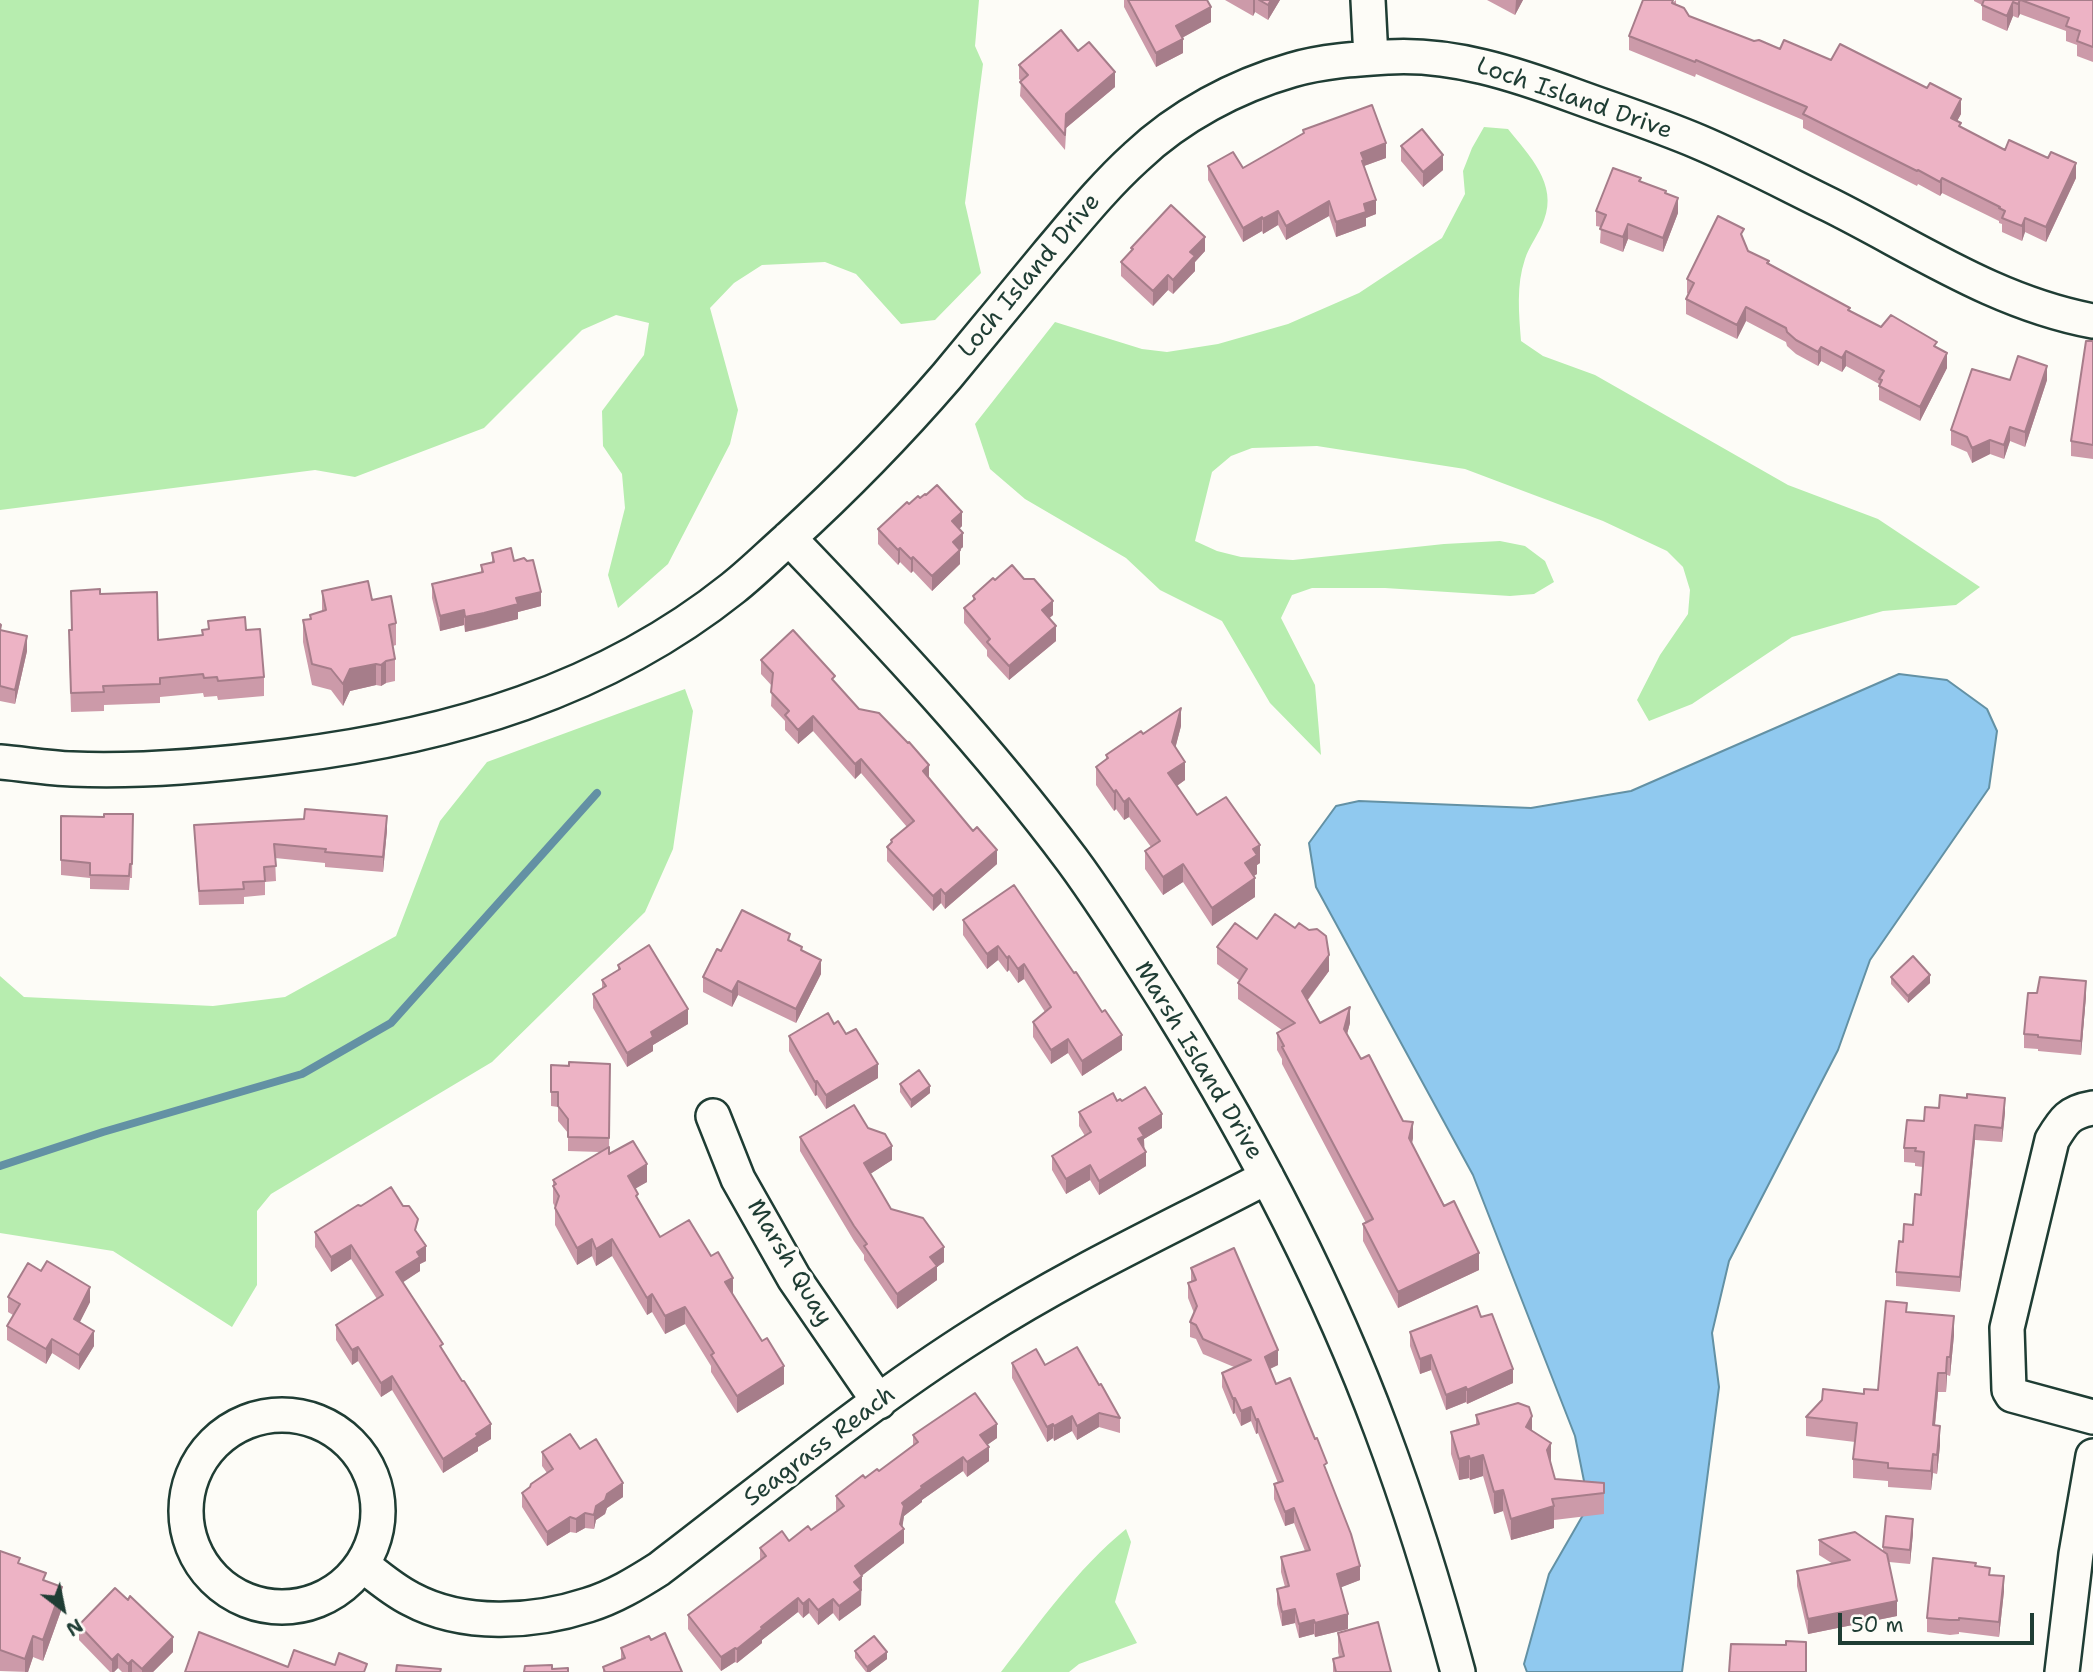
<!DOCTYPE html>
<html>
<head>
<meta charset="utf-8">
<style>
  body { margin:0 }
  #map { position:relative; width:2093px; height:1672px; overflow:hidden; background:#fdfcf7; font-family:"Shantell Sans",sans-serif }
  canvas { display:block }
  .north { position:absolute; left:28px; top:1574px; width:70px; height:70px; -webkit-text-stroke:5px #fdfcf7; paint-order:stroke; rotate:148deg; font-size:19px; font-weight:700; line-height:28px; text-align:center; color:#1f3d34 }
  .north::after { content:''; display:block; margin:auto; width:24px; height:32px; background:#1f3d34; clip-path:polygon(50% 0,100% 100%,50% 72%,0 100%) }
  .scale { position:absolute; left:1838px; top:1613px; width:196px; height:32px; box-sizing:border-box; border:4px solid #1f3d34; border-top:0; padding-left:9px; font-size:21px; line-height:24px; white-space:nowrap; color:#1f3d34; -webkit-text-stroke:5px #fdfcf7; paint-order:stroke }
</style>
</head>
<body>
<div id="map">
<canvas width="2093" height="1672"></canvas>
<div class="north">N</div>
<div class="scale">50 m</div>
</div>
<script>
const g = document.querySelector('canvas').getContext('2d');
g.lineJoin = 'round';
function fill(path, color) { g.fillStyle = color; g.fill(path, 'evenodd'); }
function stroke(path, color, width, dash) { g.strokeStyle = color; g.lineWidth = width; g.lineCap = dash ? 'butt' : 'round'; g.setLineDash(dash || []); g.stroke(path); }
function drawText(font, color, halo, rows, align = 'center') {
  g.font = font + ' "Shantell Sans",sans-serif'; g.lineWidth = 7; g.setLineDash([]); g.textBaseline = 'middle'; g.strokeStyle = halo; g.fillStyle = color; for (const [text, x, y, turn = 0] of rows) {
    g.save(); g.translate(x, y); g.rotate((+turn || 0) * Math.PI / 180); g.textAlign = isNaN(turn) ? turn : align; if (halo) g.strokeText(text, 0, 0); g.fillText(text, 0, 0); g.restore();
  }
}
fill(new Path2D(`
  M 0,0 L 979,0 L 975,46 L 983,64 L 965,203 L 981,273 L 935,320 L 901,324 L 856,274 L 825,262 L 762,265 L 734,283 L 710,308 L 738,410 L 730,444 L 668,564 L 618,608 L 608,575 L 625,508 L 622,474 L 603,446 L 602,411 L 644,355 L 649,323 L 616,315 L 582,330 L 484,428 L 355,477 L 315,470 L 0,510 Z
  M 1484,127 L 1508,129 C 1529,155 1558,184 1544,220 C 1539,234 1529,246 1525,259 C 1516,285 1519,314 1521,341 L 1543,356 L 1595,375 L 1788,485 L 1878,519 L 1980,587 L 1956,605 L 1883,611 L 1792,637 L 1692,704 L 1649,721 L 1637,700 L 1660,655 L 1688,614 L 1690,590 L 1683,567 L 1667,551 L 1603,521 L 1465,469 L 1317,446 L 1252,448 L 1231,456 L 1212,472 L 1195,541 L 1217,551 L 1241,557 L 1293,560 L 1444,544 L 1500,541 L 1525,546 L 1545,561 L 1554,582 L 1534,594 L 1510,596 L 1385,588 L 1312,588 L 1292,595 L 1281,618 L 1315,685 L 1321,755 L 1270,703 L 1222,621 L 1160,590 L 1126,558 L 1025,499 L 990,469 L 975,424 L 1055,322 L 1142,349 L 1167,352 L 1218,344 L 1288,324 L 1359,293 L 1442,238 L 1465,194 L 1463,171 L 1472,148 Z
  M 685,689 L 693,711 L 673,849 L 645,912 L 492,1062 L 271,1194 L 257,1211 L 257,1285 L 232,1327 L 113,1251 L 0,1233 L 0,976 L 24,997 L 213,1006 L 285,997 L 396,936 L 440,821 L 487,762 Z
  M 1126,1529 L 1131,1542 L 1115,1602 L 1137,1643 L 1079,1664 L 1069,1672 L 1001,1672 C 1040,1622 1077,1569 1126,1529 Z`), '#b7edaf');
const water = new Path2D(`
  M 1899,674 L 1947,680 L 1987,709 L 1997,731 L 1989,788 L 1870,960 L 1838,1050 L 1729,1261 L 1712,1333 L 1719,1387 L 1682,1672 L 1527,1672 L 1524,1664 L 1549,1574 L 1583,1515 L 1584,1481 L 1575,1436 L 1473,1175 L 1316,887 L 1309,843 L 1336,806 L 1359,801 L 1531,808 L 1631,791 Z`);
fill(water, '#90c9ef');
stroke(water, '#6391a4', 2);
stroke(new Path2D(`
  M 0,1166 L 103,1132 L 302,1074 L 391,1023 L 597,793`), '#6391a4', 8);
const minor = new Path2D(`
  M 1368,0 L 1371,58
  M 789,538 C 888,641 986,745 1072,860 C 1106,906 1137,956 1168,1005 C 1251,1139 1326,1281 1381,1429 C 1411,1509 1436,1590 1458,1672
  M 0,762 C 24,764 48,768 72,769 C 144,772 217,765 288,756 C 450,736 604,691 733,588 C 752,573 769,556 787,540 C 844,488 897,434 947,376 C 980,336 1014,295 1047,255 C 1076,221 1103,187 1136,157 C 1179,116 1236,86 1292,70 C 1323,61 1356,59 1388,57 C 1452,53 1515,74 1575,96 C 1616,111 1659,125 1699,142 C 1744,161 1787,184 1830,205 C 1916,248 1996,303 2093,321
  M 2093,1108 C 2069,1112 2064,1120 2052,1140 L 2007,1328 L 2009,1390 L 2012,1395 L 2093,1417
  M 713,1116 L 738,1179 L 794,1278 L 879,1402
  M186 1511a96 96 0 1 1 192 0a96 96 0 1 1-192 0Z
  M 363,1565 C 378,1577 393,1590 411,1599 C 463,1627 533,1623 588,1605 C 614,1597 637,1583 659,1569 C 764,1489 867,1403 978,1333 C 1070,1274 1170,1228 1267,1177
  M 2062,1672 L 2076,1554 L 2093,1456`);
stroke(minor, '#1f3d34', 38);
stroke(minor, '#fdfcf7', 33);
fill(new Path2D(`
  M 1124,0 L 1207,0 L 1211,22 L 1182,38 L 1183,53 L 1156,67 L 1124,7 Z
  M 1225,0 L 1280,0 L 1268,20 L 1255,12 L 1253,16 Z
  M 1487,0 L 1523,0 L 1515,15 Z
  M 1676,0 L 1676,5 L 1689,16 L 1754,41 L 1780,49 L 1961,114 L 1957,121 L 1961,127 L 2005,150 L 2076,178 L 2046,242 L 2025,232 L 2022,241 L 2002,232 L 2002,224 L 1999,223 L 1999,221 L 1942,193 L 1940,196 L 1918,184 L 1917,186 L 1803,128 L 1803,120 L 1696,74 L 1695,77 L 1629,50 L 1629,36 Z
  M 1974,0 L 2093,0 L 2093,62 L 2077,56 L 2077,45 L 2066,41 L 2066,31 L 2020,14 L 2018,18 L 2013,16 L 2007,31 L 1982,20 L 1982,5 L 1974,1 Z
  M 1078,51 L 1115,87 L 1066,128 L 1065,150 L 1020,96 L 1021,81 L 1019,79 L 1019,65 Z
  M 1303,130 L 1386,158 L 1364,166 L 1376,214 L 1366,218 L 1366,226 L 1336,237 L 1329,216 L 1286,240 L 1278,225 L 1263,234 L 1262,231 L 1243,242 L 1208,180 L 1208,166 L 1243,168 L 1303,134 Z
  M 1401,146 L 1443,170 L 1423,187 L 1401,161 Z
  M 1641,182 L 1666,194 L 1678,213 L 1663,252 L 1628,239 L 1623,252 L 1600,243 L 1601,227 L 1596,226 L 1596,211 Z
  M 1744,241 L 1748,251 L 1850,311 L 1881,327 L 1937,348 L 1947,368 L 1920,421 L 1879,400 L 1879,384 L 1846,366 L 1842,372 L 1821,361 L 1818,366 L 1796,354 L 1787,346 L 1786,342 L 1746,321 L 1737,339 L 1686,314 L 1686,299 L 1688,294 L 1687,293 L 1687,279 Z
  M 1131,248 L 1205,251 L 1195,262 L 1195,271 L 1173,294 L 1168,290 L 1153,306 L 1121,276 L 1121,262 L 1131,251 Z
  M 2093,341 L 2093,459 L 2071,456 L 2071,441 Z
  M 2010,380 L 2047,380 L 2025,447 L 2010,441 L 2004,459 L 1990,454 L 1972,463 L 1967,452 L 1951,445 L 1951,430 Z
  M 909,504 L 962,526 L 959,529 L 963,547 L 960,549 L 960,564 L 932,591 L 913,571 L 911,573 L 900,562 L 898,565 L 878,544 L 878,529 Z
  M 492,553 L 514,561 L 541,606 L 518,612 L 518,619 L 484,628 L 465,632 L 464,625 L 440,631 L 432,598 L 432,584 L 481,572 L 481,565 L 492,563 Z
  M 71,591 L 100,594 L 158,640 L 202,635 L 208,629 L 208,621 L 246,630 L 264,677 L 264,696 L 218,700 L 217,696 L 204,697 L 203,693 L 160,697 L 160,703 L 104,705 L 104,711 L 71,712 L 69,649 L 69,630 L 71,630 Z
  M 322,591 L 372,600 L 396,623 L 396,645 L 393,646 L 395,659 L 395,681 L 386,683 L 381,686 L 376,685 L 350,691 L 343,706 L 331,690 L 312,685 L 303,642 L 303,620 L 310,619 L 310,615 L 322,611 Z
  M 973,596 L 1053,615 L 1049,618 L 1056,641 L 1009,680 L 987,656 L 987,650 L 964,623 L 964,608 L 973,601 Z
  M 0,624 L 1,631 L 27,651 L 15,704 L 0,701 Z
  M 761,660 L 835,682 L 859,709 L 929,779 L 997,864 L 945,909 L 941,903 L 933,911 L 887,861 L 887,847 L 891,843 L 891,840 L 907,827 L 861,773 L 855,779 L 813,731 L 798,744 L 785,730 L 785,721 L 771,706 L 772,686 L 761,674 Z
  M 1181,726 L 1175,748 L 1185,780 L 1177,786 L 1197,815 L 1260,863 L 1257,865 L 1257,874 L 1254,876 L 1255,897 L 1212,926 L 1183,882 L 1163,895 L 1145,869 L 1145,851 L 1151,847 L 1129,817 L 1124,820 L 1116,809 L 1114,811 L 1096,785 L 1096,767 L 1106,759 L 1106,755 Z
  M 133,814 L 132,878 L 130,878 L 129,890 L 90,889 L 90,878 L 61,875 L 61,816 L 104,817 Z
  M 194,825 L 387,830 L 383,872 L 325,867 L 325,863 L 275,858 L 276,881 L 265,882 L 265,895 L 244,897 L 244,904 L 199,905 Z
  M 1014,885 L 1122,1050 L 1082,1076 L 1068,1053 L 1051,1064 L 1033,1037 L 1033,1022 L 1045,1012 L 1024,979 L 1018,983 L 1009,970 L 1007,972 L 998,960 L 987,969 L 963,935 L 963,920 Z
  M 1257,939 L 1329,971 L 1308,1000 L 1320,1023 L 1350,1023 L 1347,1034 L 1361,1059 L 1403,1121 L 1413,1138 L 1412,1144 L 1479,1270 L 1398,1308 L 1363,1241 L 1363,1224 L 1366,1223 L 1282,1064 L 1282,1059 L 1277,1050 L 1277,1033 L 1282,1030 L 1238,999 L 1238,983 L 1239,980 L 1217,964 L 1217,947 Z
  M 790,941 L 802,951 L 821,974 L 796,1023 L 738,995 L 732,1007 L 703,992 L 703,977 L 721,951 Z
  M 618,965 L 688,1024 L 653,1045 L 653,1051 L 627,1067 L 593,1008 L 593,994 L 602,988 L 602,980 L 618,970 Z
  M 1891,977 L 1930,983 L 1908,1003 L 1891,984 Z
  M 2037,993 L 2086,996 L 2081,1055 L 2038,1051 L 2038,1049 L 2024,1048 L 2024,1034 Z
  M 834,1024 L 846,1034 L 878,1078 L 826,1109 L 817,1095 L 815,1096 L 789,1051 L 789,1036 Z
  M 610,1064 L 609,1154 L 647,1182 L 635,1188 L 638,1200 L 660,1237 L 733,1295 L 784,1384 L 737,1413 L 711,1372 L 711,1366 L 685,1324 L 665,1334 L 652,1312 L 647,1315 L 612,1256 L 596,1266 L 592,1256 L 577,1265 L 555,1225 L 555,1207 L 553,1203 L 553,1180 L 600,1152 L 568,1151 L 568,1133 L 558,1121 L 558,1107 L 551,1106 L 551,1065 Z
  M 900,1084 L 930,1093 L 911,1108 L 900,1092 Z
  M 1117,1101 L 1122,1101 L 1162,1128 L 1144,1139 L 1146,1166 L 1099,1195 L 1090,1180 L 1066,1194 L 1052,1170 L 1052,1156 L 1085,1136 L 1079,1126 L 1079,1112 Z
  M 2005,1112 L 2002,1142 L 1975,1140 L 1960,1292 L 1896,1286 L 1896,1272 L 1903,1242 L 1913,1225 L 1921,1195 L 1923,1167 L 1915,1166 L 1915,1163 L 1904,1162 L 1904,1148 L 1924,1121 Z
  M 868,1128 L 892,1160 L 870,1174 L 891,1209 L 944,1262 L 937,1267 L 937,1280 L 897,1309 L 864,1260 L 864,1255 L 854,1241 L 800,1151 L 800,1137 Z
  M 315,1232 L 418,1233 L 426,1261 L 420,1264 L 420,1271 L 402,1282 L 443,1351 L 491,1439 L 478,1447 L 478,1451 L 443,1473 L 392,1390 L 381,1397 L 358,1361 L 352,1365 L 336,1340 L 336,1325 L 377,1299 L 351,1259 L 331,1272 L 315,1247 Z
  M 1191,1268 L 1278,1365 L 1270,1369 L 1276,1384 L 1327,1474 L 1360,1580 L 1341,1587 L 1348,1629 L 1315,1637 L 1314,1634 L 1299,1638 L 1295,1623 L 1282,1626 L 1277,1604 L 1277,1589 L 1285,1587 L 1281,1572 L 1281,1557 L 1305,1551 L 1294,1523 L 1285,1526 L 1274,1499 L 1274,1484 L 1278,1483 L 1258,1433 L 1256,1434 L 1251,1421 L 1241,1426 L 1235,1413 L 1233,1414 L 1222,1387 L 1222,1373 L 1234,1367 L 1203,1354 L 1196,1339 L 1190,1337 L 1190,1322 L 1194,1313 L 1188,1298 L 1188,1283 L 1191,1282 Z
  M 8,1297 L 90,1302 L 79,1323 L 94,1346 L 79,1370 L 52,1353 L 46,1364 L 7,1340 L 7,1326 L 13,1315 L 8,1312 Z
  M 1907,1312 L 1954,1335 L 1950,1376 L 1947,1375 L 1946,1392 L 1938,1392 L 1935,1426 L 1940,1445 L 1937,1474 L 1933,1473 L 1931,1490 L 1888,1487 L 1888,1481 L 1853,1478 L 1853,1459 L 1855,1442 L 1806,1436 L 1806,1417 L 1864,1394 L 1878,1390 Z
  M 1481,1317 L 1513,1383 L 1467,1404 L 1466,1402 L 1446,1410 L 1431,1370 L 1420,1374 L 1410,1346 L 1410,1332 Z
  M 1012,1363 L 1045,1365 L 1099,1385 L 1120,1418 L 1120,1433 L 1099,1427 L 1077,1440 L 1072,1431 L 1054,1441 L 1053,1438 L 1047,1442 L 1012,1378 Z
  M 1476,1415 L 1532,1431 L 1551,1464 L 1555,1479 L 1604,1483 L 1604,1514 L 1554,1520 L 1554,1528 L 1511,1540 L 1503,1511 L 1494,1514 L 1483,1476 L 1470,1480 L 1469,1478 L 1459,1480 L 1451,1454 L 1451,1432 L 1476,1425 Z
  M 913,1435 L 997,1438 L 987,1445 L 989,1461 L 967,1477 L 963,1471 L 922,1500 L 922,1502 L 904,1516 L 902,1527 L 904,1543 L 862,1575 L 862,1590 L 861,1591 L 861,1605 L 839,1621 L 833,1613 L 818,1625 L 809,1613 L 803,1618 L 798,1612 L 762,1640 L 762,1643 L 737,1663 L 735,1662 L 721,1671 L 688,1629 L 688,1615 L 760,1561 L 760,1548 L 789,1541 L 811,1530 L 837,1511 L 836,1510 L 836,1496 L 865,1478 L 879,1471 L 913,1445 Z
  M 580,1449 L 623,1497 L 607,1508 L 605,1514 L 596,1520 L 594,1529 L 585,1528 L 576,1533 L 570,1532 L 547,1546 L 522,1507 L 522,1493 L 530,1487 L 547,1473 L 542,1466 L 542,1452 Z
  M 1913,1533 L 1910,1564 L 1889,1562 L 1897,1616 L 1808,1634 L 1797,1586 L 1797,1571 L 1833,1564 L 1819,1555 L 1819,1540 L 1883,1552 L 1883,1547 Z
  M 0,1551 L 46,1581 L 62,1608 L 43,1661 L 33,1657 L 28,1672 L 0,1671 Z
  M 1976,1567 L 1990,1575 L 2004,1591 L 1999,1637 L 1959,1632 L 1959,1634 L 1950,1635 L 1927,1632 L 1927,1618 Z
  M 79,1625 L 173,1652 L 153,1672 L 122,1672 L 118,1668 L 114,1672 L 110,1672 L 79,1640 Z
  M 1338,1633 L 1391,1672 L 1333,1672 L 1333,1659 L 1339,1657 L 1338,1652 Z
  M 651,1640 L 682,1672 L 603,1672 L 603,1667 L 621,1659 L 621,1648 Z
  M 855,1651 L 887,1659 L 870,1672 L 866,1672 L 855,1658 Z`), '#cc9aa9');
fill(new Path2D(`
  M 1253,0 L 1255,0 L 1255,12 L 1253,16 Z
  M 1271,0 L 1280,0 L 1268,20 L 1268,5 Z
  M 1516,0 L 1523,0 L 1515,15 Z
  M 2020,0 L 2020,14 L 2018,18 L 2018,4 Z
  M 2013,2 L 2013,16 L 2007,31 L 2007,16 Z
  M 1211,7 L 1211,22 L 1176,41 L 1176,26 Z
  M 1183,39 L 1183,53 L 1156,67 L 1156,53 Z
  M 1115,72 L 1115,87 L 1066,128 L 1065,150 L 1066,114 Z
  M 1961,99 L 1961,114 L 1951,132 L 1951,118 Z
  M 1386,143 L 1386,158 L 1364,166 L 1364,175 L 1361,153 Z
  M 1443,155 L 1443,170 L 1423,187 L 1423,172 Z
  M 2076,163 L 2076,178 L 2046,242 L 2046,227 Z
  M 1942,178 L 1942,193 L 1940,196 L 1940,182 Z
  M 1678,198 L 1678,213 L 1663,252 L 1663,238 Z
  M 1376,200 L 1376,214 L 1366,218 L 1366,226 L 1336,237 L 1336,222 L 1364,204 Z
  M 1329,201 L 1329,216 L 1286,240 L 1286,226 Z
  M 1278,211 L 1278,225 L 1263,234 L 1263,219 Z
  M 1262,217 L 1262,231 L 1243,242 L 1243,228 Z
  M 2025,218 L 2025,232 L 2022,241 L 2022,226 Z
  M 1628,224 L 1628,239 L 1623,252 L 1623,237 Z
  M 1205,237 L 1205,251 L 1195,262 L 1195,271 L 1173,294 L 1173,280 L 1190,252 Z
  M 1168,275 L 1168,290 L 1153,306 L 1153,291 Z
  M 1746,307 L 1746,321 L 1737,339 L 1737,325 Z
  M 1821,347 L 1821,361 L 1818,366 L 1818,352 Z
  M 1846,351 L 1846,366 L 1842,372 L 1842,358 Z
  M 1947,353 L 1947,368 L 1920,421 L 1920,407 Z
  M 2047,366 L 2047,380 L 2025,447 L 2025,432 Z
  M 2010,427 L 2010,441 L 2004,459 L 2004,445 Z
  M 1990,440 L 1990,454 L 1972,463 L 1972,448 Z
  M 962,512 L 962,526 L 952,536 L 952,521 Z
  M 963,533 L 963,547 L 953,556 L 953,542 Z
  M 900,548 L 900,562 L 898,565 L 898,550 Z
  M 960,550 L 960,564 L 932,591 L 932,576 Z
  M 913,557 L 913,571 L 911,573 L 911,559 Z
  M 541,592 L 541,606 L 518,612 L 518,619 L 465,632 L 465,617 L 516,598 Z
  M 1053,601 L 1053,615 L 1042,625 L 1042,610 Z
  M 464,610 L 464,625 L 440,631 L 440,616 Z
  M 1056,626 L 1056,641 L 1009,680 L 1009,666 Z
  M 27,636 L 27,651 L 15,704 L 15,690 Z
  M 386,661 L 386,683 L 381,686 L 381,665 Z
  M 376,664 L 376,685 L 350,691 L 343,706 L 343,684 L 350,669 Z
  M 1181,708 L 1181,726 L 1172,761 L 1172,742 Z
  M 813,716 L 813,731 L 798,744 L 798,730 Z
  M 861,759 L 861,773 L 855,779 L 855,764 Z
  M 1185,762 L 1185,780 L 1168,792 L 1168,773 Z
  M 929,765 L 929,780 L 923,771 Z
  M 1116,790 L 1116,809 L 1114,811 L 1114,792 Z
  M 1129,798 L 1129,817 L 1124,820 L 1124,802 Z
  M 387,816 L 387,830 L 383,872 L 383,857 Z
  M 1260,845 L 1260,863 L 1257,865 L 1257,874 L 1245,881 L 1245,863 L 1253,849 Z
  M 997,850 L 997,864 L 945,909 L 945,894 Z
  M 1183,864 L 1183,882 L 1163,895 L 1163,877 Z
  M 1255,878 L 1255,897 L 1212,926 L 1212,908 Z
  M 941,889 L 941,903 L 933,911 L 933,896 Z
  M 998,946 L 998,960 L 987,969 L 987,954 Z
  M 1329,955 L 1329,971 L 1302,1007 L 1302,991 Z
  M 1009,956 L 1009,970 L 1007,972 L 1007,958 Z
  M 821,960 L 821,974 L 796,1023 L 796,1009 Z
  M 1024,964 L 1024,979 L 1018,983 L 1018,969 Z
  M 1930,975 L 1930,983 L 1908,1003 L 1908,996 Z
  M 738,981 L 738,995 L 732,1007 L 732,992 Z
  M 2086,981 L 2086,996 L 2081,1055 L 2081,1041 Z
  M 1350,1007 L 1350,1023 L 1344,1045 L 1344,1029 Z
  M 688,1009 L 688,1024 L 653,1045 L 653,1051 L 627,1067 L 627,1053 L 651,1032 Z
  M 1122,1035 L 1122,1050 L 1082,1076 L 1082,1061 Z
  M 1068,1039 L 1068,1053 L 1051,1064 L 1051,1050 Z
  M 878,1064 L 878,1078 L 826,1109 L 826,1095 Z
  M 817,1081 L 817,1095 L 815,1096 L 815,1082 Z
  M 930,1086 L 930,1093 L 911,1108 L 911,1100 Z
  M 2005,1098 L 2005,1112 L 2002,1142 L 2002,1128 Z
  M 1162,1114 L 1162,1128 L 1144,1139 L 1144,1150 L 1138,1154 L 1139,1128 Z
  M 1413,1122 L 1413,1138 L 1409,1155 L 1409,1138 Z
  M 1975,1125 L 1975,1140 L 1960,1292 L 1960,1277 Z
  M 892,1146 L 892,1160 L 864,1178 L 864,1163 Z
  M 1146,1152 L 1146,1166 L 1099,1195 L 1099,1181 Z
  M 647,1164 L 647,1182 L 628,1193 L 628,1176 Z
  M 1090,1165 L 1090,1180 L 1066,1194 L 1066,1179 Z
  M 592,1239 L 592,1256 L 577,1265 L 577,1248 Z
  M 612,1239 L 612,1256 L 596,1266 L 596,1249 Z
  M 351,1245 L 351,1259 L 331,1272 L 331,1257 Z
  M 426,1246 L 426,1261 L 420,1264 L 420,1271 L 396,1287 L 396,1272 L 417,1252 Z
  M 944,1247 L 944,1262 L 937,1267 L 937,1280 L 897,1309 L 897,1294 L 930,1257 Z
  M 1479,1253 L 1479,1270 L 1398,1308 L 1398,1292 Z
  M 733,1278 L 733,1295 L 725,1282 Z
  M 90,1287 L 90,1302 L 74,1334 L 74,1319 Z
  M 652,1294 L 652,1312 L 647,1315 L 647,1298 Z
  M 685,1307 L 685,1324 L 665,1334 L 665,1316 Z
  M 1954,1316 L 1954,1335 L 1950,1376 L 1950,1357 Z
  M 94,1331 L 94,1346 L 79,1370 L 79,1355 Z
  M 52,1339 L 52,1353 L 46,1364 L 46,1349 Z
  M 358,1347 L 358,1361 L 352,1365 L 352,1350 Z
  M 1278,1350 L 1278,1365 L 1265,1371 L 1265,1357 Z
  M 1431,1355 L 1431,1370 L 1420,1374 L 1420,1359 Z
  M 1947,1357 L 1947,1375 L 1946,1392 L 1946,1373 Z
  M 784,1366 L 784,1384 L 737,1413 L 737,1396 Z
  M 1513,1369 L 1513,1383 L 1467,1404 L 1467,1390 Z
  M 1938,1373 L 1938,1392 L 1933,1444 L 1933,1425 Z
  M 392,1376 L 392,1390 L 381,1397 L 381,1383 Z
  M 1466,1387 L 1466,1402 L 1446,1410 L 1446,1395 Z
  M 1235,1398 L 1235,1413 L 1233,1414 L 1233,1399 Z
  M 1251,1407 L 1251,1421 L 1241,1426 L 1241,1411 Z
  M 1099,1413 L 1099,1427 L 1077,1440 L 1077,1426 Z
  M 1072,1416 L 1072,1431 L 1054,1441 L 1054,1426 Z
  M 1532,1416 L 1532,1438 L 1526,1427 Z
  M 1258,1419 L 1258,1433 L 1256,1434 L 1256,1420 Z
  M 491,1424 L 491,1439 L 478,1447 L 478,1451 L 443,1473 L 443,1459 L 476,1434 Z
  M 997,1424 L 997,1438 L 980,1450 L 980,1435 Z
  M 1053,1424 L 1053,1438 L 1047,1442 L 1047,1427 Z
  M 1940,1426 L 1940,1445 L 1937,1474 L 1937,1455 Z
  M 1551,1443 L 1551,1464 L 1547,1450 Z
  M 989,1447 L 989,1461 L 967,1477 L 967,1462 Z
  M 1933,1454 L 1933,1473 L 1931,1490 L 1931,1471 Z
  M 1483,1455 L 1483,1476 L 1470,1480 L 1470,1459 Z
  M 1469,1456 L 1469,1478 L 1459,1480 L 1459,1459 Z
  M 963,1457 L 963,1471 L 922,1500 L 922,1502 L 904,1516 L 902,1530 L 904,1529 L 904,1543 L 855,1581 L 855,1566 L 900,1524 L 902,1503 L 921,1486 Z
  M 623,1483 L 623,1497 L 607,1508 L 605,1514 L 596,1520 L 594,1529 L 594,1515 L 596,1506 L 607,1494 Z
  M 1503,1490 L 1503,1511 L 1494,1514 L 1494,1492 Z
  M 1554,1506 L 1554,1528 L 1511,1540 L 1511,1519 Z
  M 1294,1508 L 1294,1523 L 1285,1526 L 1285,1512 Z
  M 585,1513 L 585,1528 L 576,1533 L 576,1519 Z
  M 570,1517 L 570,1532 L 547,1546 L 547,1532 Z
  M 1913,1519 L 1913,1533 L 1910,1564 L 1910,1550 Z
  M 1360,1566 L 1360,1580 L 1337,1589 L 1337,1574 Z
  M 862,1576 L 861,1605 L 839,1621 L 839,1606 L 854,1582 Z
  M 2004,1576 L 2004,1591 L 1999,1637 L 1999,1622 Z
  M 62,1587 L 62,1608 L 43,1661 L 43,1640 Z
  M 798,1598 L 798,1612 L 762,1640 L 762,1643 L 737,1663 L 737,1649 L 761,1627 Z
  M 809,1599 L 809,1613 L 803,1618 L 803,1604 Z
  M 833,1599 L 833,1613 L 818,1625 L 818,1610 Z
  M 1897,1601 L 1897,1616 L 1808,1634 L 1808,1619 Z
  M 1295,1609 L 1295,1623 L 1282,1626 L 1282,1612 Z
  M 1348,1614 L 1348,1629 L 1315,1637 L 1315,1623 Z
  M 1314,1620 L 1314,1634 L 1299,1638 L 1299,1624 Z
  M 33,1636 L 33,1657 L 28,1672 L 25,1672 L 25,1659 Z
  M 173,1637 L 173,1652 L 153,1672 L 142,1672 L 142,1669 Z
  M 735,1648 L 735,1662 L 721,1671 L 721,1657 Z
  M 887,1652 L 887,1659 L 870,1672 L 867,1672 L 867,1667 Z
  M 118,1654 L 118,1668 L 114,1672 L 112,1672 L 112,1660 Z
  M 132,1660 L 132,1672 L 128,1672 L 128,1664 Z`), '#a67d8a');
const building = new Path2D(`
  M 1128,0 L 1207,0 L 1211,7 L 1176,26 L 1183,39 L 1156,53 Z
  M 1259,0 L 1271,0 L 1268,5 Z
  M 1643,0 L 1673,0 L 1672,3 L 1684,8 L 1689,16 L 1754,41 L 1759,40 L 1780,49 L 1784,40 L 1831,60 L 1840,44 L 1927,88 L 1930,83 L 1961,99 L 1951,118 L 1961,123 L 1959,126 L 2005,150 L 2009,140 L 2048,158 L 2051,152 L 2076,163 L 2046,227 L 2025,218 L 2022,226 L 2002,218 L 2005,211 L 1999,208 L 2000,207 L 1942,178 L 1940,182 L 1918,170 L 1917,171 L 1803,114 L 1807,107 L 1696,60 L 1695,62 L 1629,36 Z
  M 1984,0 L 2020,0 L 2018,4 L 2013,2 L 2007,16 L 1982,5 Z
  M 2021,0 L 2093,0 L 2093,47 L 2077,41 L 2080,31 L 2066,26 L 2069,18 Z
  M 1061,30 L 1078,51 L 1089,42 L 1115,72 L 1066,114 L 1065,135 L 1020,82 L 1028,75 L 1019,65 Z
  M 1372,105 L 1386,143 L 1361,153 L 1364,160 L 1362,161 L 1376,200 L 1364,204 L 1366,212 L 1336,222 L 1329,201 L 1286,226 L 1278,211 L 1263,219 L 1262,217 L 1243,228 L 1208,166 L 1233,152 L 1243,168 L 1304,133 L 1303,130 Z
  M 1422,129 L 1443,155 L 1423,172 L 1401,146 Z
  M 1613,168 L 1641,178 L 1639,181 L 1666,191 L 1665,193 L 1678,198 L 1663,238 L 1628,224 L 1623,237 L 1600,229 L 1606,215 L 1596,211 Z
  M 1171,205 L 1205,237 L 1190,252 L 1195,256 L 1173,280 L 1168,275 L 1153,291 L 1121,262 L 1133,249 L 1131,248 Z
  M 1718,216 L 1744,229 L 1741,234 L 1748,251 L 1769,261 L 1767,263 L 1850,308 L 1848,310 L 1881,327 L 1891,315 L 1937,342 L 1934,346 L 1947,353 L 1920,407 L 1879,386 L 1882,380 L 1879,379 L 1884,371 L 1846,351 L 1842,358 L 1821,347 L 1818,352 L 1796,340 L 1787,332 L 1786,328 L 1746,307 L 1737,325 L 1686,299 L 1694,283 L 1687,279 Z
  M 2086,341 L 2093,341 L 2093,445 L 2071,441 Z
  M 2018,356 L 2047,366 L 2025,432 L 2010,427 L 2004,445 L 1990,440 L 1972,448 L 1967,437 L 1951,430 L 1972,369 L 2010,380 Z
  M 937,485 L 962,512 L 952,521 L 963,533 L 953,542 L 960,550 L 932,576 L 913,557 L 911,559 L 900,548 L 898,550 L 878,529 L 907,502 L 909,504 L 918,496 L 920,498 L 925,494 L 926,495 Z
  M 511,548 L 514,561 L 524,558 L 527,561 L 533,560 L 541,592 L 516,598 L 518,604 L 484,613 L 465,617 L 464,610 L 440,616 L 432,584 L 483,572 L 481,565 L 494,562 L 492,553 Z
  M 1012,565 L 1024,579 L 1034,579 L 1053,601 L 1042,610 L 1056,626 L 1009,666 L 987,642 L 990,639 L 964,608 L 975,599 L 973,596 L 993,578 L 995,580 Z
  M 368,581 L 372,600 L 391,596 L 396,623 L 389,625 L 395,659 L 386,661 L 381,665 L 376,664 L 350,669 L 343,684 L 331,669 L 312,664 L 303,620 L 311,619 L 310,615 L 326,610 L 322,591 Z
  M 100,589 L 100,594 L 157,592 L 158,640 L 203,635 L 202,630 L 209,629 L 208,621 L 245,617 L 246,630 L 260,629 L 264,677 L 218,681 L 217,677 L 204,678 L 203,674 L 160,678 L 160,684 L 103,686 L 104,692 L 71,693 L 69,630 L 72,630 L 71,591 Z
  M 0,624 L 1,625 L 0,630 L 27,636 L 15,690 L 0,686 Z
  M 793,630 L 835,676 L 832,679 L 859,709 L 879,713 L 908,743 L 909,742 L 929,765 L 923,771 L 973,831 L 977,827 L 997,850 L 945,894 L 941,889 L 933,896 L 887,847 L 892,842 L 891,840 L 914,821 L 861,759 L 855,764 L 813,716 L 798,730 L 785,715 L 789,711 L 771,692 L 773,673 L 761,660 Z
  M 1181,708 L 1172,742 L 1185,762 L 1168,773 L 1197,815 L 1226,797 L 1260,845 L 1253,849 L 1257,855 L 1245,863 L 1255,878 L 1212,908 L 1183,864 L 1163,877 L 1145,851 L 1160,841 L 1129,798 L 1124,802 L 1116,790 L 1114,792 L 1096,767 L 1108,758 L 1106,755 L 1141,731 L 1143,734 Z
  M 305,809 L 387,816 L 383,857 L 325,852 L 326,849 L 274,844 L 276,866 L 264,867 L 265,881 L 243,882 L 244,889 L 199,891 L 194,825 L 304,819 Z
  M 104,814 L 133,814 L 132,864 L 130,864 L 129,876 L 90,875 L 90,863 L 61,860 L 61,816 L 104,817 Z
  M 1014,885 L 1074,973 L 1076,972 L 1102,1012 L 1105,1010 L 1122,1035 L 1082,1061 L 1068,1039 L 1051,1050 L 1033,1022 L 1051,1007 L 1024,964 L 1018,969 L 1009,956 L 1007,958 L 998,946 L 987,954 L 963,920 Z
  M 742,910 L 790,934 L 788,940 L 802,947 L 801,950 L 821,960 L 796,1009 L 738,981 L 732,992 L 703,977 L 717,949 L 721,951 Z
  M 1275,914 L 1295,928 L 1299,923 L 1309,930 L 1317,929 L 1326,936 L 1329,955 L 1302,991 L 1320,1023 L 1350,1007 L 1344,1029 L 1361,1059 L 1369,1055 L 1403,1121 L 1413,1122 L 1409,1138 L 1444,1206 L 1454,1201 L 1479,1253 L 1398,1292 L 1363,1224 L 1373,1219 L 1282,1047 L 1284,1046 L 1277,1033 L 1295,1023 L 1238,983 L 1247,969 L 1217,947 L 1235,923 L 1257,939 Z
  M 649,945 L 688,1009 L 651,1032 L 653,1037 L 627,1053 L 593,994 L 606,986 L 602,980 L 620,969 L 618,965 Z
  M 1913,956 L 1930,975 L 1908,996 L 1891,977 Z
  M 2040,977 L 2086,981 L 2081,1041 L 2038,1037 L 2038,1035 L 2024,1034 L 2028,993 L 2037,993 Z
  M 828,1013 L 834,1024 L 838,1021 L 846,1034 L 856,1029 L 878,1064 L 826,1095 L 817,1081 L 815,1082 L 789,1036 Z
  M 569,1062 L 610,1064 L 609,1138 L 568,1137 L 568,1119 L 558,1106 L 558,1092 L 551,1092 L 551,1065 L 569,1066 Z
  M 919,1070 L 930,1086 L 911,1100 L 900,1084 Z
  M 1145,1087 L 1162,1114 L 1139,1128 L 1144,1136 L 1138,1139 L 1146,1152 L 1099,1181 L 1090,1165 L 1066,1179 L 1052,1156 L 1091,1132 L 1079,1112 L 1113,1093 L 1117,1101 L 1120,1099 L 1122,1101 Z
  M 1967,1094 L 2005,1098 L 2002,1128 L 1975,1125 L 1960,1277 L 1896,1272 L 1899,1241 L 1903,1242 L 1904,1224 L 1913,1225 L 1915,1194 L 1921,1195 L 1924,1152 L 1915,1151 L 1916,1148 L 1904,1148 L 1907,1120 L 1924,1121 L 1925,1107 L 1939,1108 L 1940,1095 L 1967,1098 Z
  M 854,1105 L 868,1128 L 885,1134 L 892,1146 L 864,1163 L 891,1209 L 923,1218 L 944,1247 L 930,1257 L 937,1266 L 897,1294 L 864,1246 L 867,1244 L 854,1226 L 800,1137 Z
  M 633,1141 L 647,1164 L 628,1176 L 638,1194 L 636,1196 L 660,1237 L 689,1220 L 711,1256 L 718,1252 L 733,1278 L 725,1282 L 762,1341 L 767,1338 L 784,1366 L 737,1396 L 711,1355 L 714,1353 L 685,1307 L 665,1316 L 652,1294 L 647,1298 L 612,1239 L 596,1249 L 592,1239 L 577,1248 L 555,1208 L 559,1196 L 553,1186 L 556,1184 L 553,1180 L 609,1147 L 609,1154 Z
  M 391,1187 L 403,1206 L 409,1206 L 418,1219 L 415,1230 L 426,1246 L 417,1252 L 420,1257 L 396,1272 L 443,1344 L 440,1346 L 462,1381 L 464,1381 L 491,1424 L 476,1434 L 478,1436 L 443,1459 L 392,1376 L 381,1383 L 358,1347 L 352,1350 L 336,1325 L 383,1295 L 351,1245 L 331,1257 L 315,1232 L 358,1205 L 361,1206 Z
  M 1234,1248 L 1278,1350 L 1265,1357 L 1276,1384 L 1290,1378 L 1315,1439 L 1317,1438 L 1327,1463 L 1324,1465 L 1351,1534 L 1360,1566 L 1337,1574 L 1348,1614 L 1315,1623 L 1314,1620 L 1299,1624 L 1295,1609 L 1282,1612 L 1277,1589 L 1289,1586 L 1281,1557 L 1310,1550 L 1294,1508 L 1285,1512 L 1274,1484 L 1283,1481 L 1258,1419 L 1256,1420 L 1251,1407 L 1241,1411 L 1235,1398 L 1233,1399 L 1222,1373 L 1251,1360 L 1203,1339 L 1196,1325 L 1190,1322 L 1197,1306 L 1188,1283 L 1196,1280 L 1191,1268 Z
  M 47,1261 L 90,1287 L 74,1319 L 94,1331 L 79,1355 L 52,1339 L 46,1349 L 7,1326 L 20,1304 L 8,1297 L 28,1263 L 41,1271 Z
  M 1886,1301 L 1907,1303 L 1906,1312 L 1954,1316 L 1950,1357 L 1947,1357 L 1946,1373 L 1938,1373 L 1933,1425 L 1940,1426 L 1937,1455 L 1933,1454 L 1931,1471 L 1888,1468 L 1888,1463 L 1853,1459 L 1857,1423 L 1806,1417 L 1822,1400 L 1823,1389 L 1864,1394 L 1864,1389 L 1878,1390 Z
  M 1477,1306 L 1481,1317 L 1492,1314 L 1513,1369 L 1467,1390 L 1466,1387 L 1446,1395 L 1431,1355 L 1420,1359 L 1410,1332 Z
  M 1077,1347 L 1099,1385 L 1101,1384 L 1120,1418 L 1099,1413 L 1077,1426 L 1072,1416 L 1054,1426 L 1053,1424 L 1047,1427 L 1012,1363 L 1036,1349 L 1045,1365 Z
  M 975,1393 L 997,1424 L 980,1435 L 989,1447 L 967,1462 L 963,1457 L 921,1486 L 922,1488 L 902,1503 L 904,1506 L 900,1524 L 904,1529 L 855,1566 L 862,1576 L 854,1582 L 861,1590 L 839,1606 L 833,1599 L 818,1610 L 809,1599 L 803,1604 L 798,1598 L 761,1627 L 762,1629 L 737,1649 L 735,1648 L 721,1657 L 688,1615 L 766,1556 L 760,1548 L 782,1531 L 789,1541 L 808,1526 L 811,1530 L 844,1506 L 836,1496 L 863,1475 L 865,1478 L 877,1469 L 879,1471 L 918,1442 L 913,1435 Z
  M 1518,1403 L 1529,1407 L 1532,1416 L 1526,1427 L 1551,1443 L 1547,1450 L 1555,1479 L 1604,1483 L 1604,1493 L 1552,1499 L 1554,1506 L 1511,1519 L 1503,1490 L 1494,1492 L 1483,1455 L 1470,1459 L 1469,1456 L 1459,1459 L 1451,1432 L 1479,1424 L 1476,1415 Z
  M 570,1434 L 580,1449 L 596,1439 L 623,1483 L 607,1494 L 605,1500 L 596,1506 L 594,1515 L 585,1513 L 576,1519 L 570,1517 L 547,1532 L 522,1493 L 530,1487 L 531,1484 L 553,1469 L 542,1452 Z
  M 1886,1516 L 1913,1519 L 1910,1550 L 1883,1547 Z
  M 1855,1532 L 1887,1554 L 1897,1601 L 1808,1619 L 1797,1571 L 1850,1560 L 1819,1540 Z
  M 0,1551 L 20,1558 L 18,1563 L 46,1573 L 43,1580 L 62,1587 L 43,1640 L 33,1636 L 25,1659 L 0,1650 Z
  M 1933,1558 L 1976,1563 L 1975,1566 L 1990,1568 L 1989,1575 L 2004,1576 L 1999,1622 L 1959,1618 L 1959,1620 L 1950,1620 L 1927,1618 Z
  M 115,1588 L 128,1600 L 130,1596 L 173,1637 L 142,1669 L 132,1660 L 128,1664 L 118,1654 L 112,1660 L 79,1625 Z
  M 1378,1622 L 1391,1672 L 1336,1672 L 1333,1659 L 1344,1656 L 1338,1633 Z
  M 199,1632 L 288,1667 L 294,1650 L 335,1665 L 339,1653 L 367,1664 L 364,1672 L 185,1672 Z
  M 665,1633 L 682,1672 L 605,1672 L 603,1667 L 625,1658 L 621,1648 L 649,1636 L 651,1640 Z
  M 874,1636 L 887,1652 L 867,1667 L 855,1651 Z
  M 1786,1641 L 1806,1642 L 1806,1672 L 1729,1672 L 1731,1644 L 1786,1645 Z
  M 397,1665 L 441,1669 L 440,1672 L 396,1672 Z
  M 552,1665 L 552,1669 L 568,1668 L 568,1672 L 524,1672 L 525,1666 Z`);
fill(building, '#edb3c5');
stroke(building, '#a67d8a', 2);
drawText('24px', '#1f3d34', '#fdfcf7', [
  ["Loch Island Drive",1574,99,19],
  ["Loch Island Drive",1030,276,-50],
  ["Marsh Island Drive",1198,1061,59],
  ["Marsh Quay",789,1263,59],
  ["Seagrass Reach",820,1447,-37]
]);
</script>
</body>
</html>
